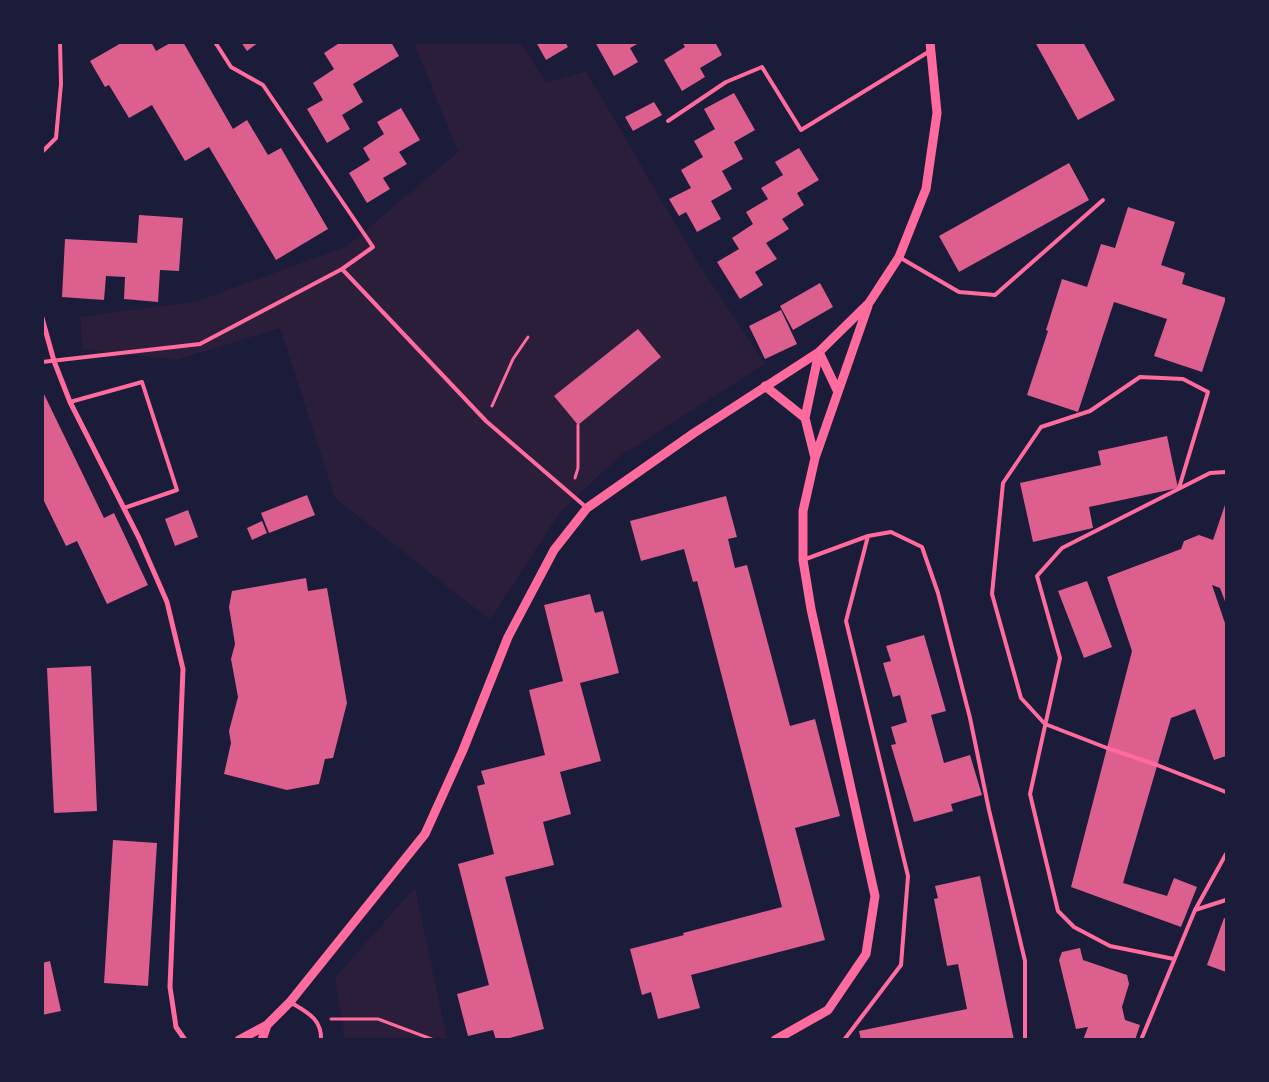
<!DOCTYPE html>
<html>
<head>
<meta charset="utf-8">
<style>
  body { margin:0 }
  #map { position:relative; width:1269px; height:1082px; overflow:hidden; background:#1b1b3a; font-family:Quicksand,sans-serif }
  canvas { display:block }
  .frame { position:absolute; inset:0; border:44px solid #1b1b3a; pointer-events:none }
</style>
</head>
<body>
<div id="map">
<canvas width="1269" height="1082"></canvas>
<div class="frame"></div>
</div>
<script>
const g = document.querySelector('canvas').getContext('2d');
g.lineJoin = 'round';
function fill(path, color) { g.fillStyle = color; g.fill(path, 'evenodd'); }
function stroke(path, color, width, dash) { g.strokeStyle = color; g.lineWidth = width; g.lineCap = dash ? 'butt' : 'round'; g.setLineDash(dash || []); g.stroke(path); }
fill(new Path2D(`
  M 414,43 L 521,43 L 546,83 L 586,71 L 701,268 L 765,364 L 620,456 L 560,512 L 490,620 L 335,498 L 280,328 L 176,360 L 83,349 L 80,317 L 198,301 L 347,246 L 458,152 Z
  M 415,887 L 447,1039 L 345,1039 L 335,978 Z`), '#2a1e3b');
fill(new Path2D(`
  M 123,42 L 151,42 L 156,51 L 172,42 L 183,42 L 233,129 L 247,120 L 268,155 L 281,148 L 328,229 L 276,260 L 209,147 L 185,161 L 152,105 L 129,118 L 109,85 L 105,87 L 90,61 Z
  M 241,42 L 259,42 L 247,51 Z
  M 341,42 L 391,42 L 399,56 L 353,84 L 363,102 L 342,115 L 350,129 L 327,143 L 307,109 L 323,100 L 313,83 L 334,69 L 324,53 Z
  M 536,42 L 565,42 L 568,47 L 546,60 Z
  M 595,42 L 641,42 L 630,48 L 638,62 L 614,76 Z
  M 682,42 L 715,42 L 722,55 L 700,68 L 705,77 L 682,91 L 664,60 L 685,47 Z
  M 1035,42 L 1083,42 L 1115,100 L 1078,120 Z
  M 734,93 L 755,130 L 734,142 L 743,159 L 722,171 L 732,189 L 711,201 L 721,219 L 697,232 L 686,212 L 679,216 L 669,199 L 691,188 L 681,170 L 703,157 L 694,141 L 715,129 L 704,109 Z
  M 654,102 L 662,115 L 633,131 L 625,117 Z
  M 401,108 L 420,140 L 399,152 L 407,164 L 383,178 L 390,189 L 367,203 L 349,173 L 370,160 L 363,148 L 384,134 L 377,122 Z
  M 799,148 L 819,180 L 797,193 L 804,205 L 782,219 L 789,229 L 766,243 L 777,259 L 755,272 L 763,285 L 740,299 L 717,262 L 739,249 L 732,238 L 753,224 L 746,212 L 768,199 L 761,188 L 783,175 L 775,162 Z
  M 1069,163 L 1089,200 L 959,272 L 939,236 Z
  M 1128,207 L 1175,222 L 1161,265 L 1185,273 L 1182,284 L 1226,298 L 1202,372 L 1154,356 L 1167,319 L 1114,302 L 1078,412 L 1027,395 L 1048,331 L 1046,330 L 1062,279 L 1087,287 L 1101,244 L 1115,248 Z
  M 139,215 L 183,218 L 179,271 L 160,270 L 158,302 L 124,299 L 125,277 L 106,276 L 104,300 L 62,297 L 65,239 L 137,243 Z
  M 820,283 L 833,307 L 793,330 L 780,306 Z
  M 781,310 L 797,344 L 765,359 L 749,326 Z
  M 638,329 L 661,357 L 578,425 L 554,396 Z
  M 42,390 L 104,518 L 114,513 L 148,585 L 107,604 L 77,541 L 66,546 L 42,497 Z
  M 1167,436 L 1178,488 L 1089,507 L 1093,528 L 1033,542 L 1020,483 L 1101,465 L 1098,451 Z
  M 307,495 L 315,515 L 269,533 L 261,513 Z
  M 726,496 L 737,537 L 728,539 L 735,568 L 747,565 L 790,726 L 815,719 L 840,816 L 795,828 L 825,940 L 691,975 L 700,1008 L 658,1019 L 651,992 L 642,995 L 630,949 L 684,935 L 683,933 L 782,907 L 697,581 L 693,582 L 684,549 L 641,561 L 630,521 Z
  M 1226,502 L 1226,604 L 1220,588 L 1212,585 L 1226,626 L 1226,756 L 1214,760 L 1195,709 L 1171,718 L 1123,883 L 1167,896 L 1174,878 L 1197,887 L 1181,927 L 1071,887 L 1132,651 L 1107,577 L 1181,549 L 1184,541 L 1199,535 L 1213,540 Z
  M 188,510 L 198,537 L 175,546 L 165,519 Z
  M 262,521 L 267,533 L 252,540 L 247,528 Z
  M 306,578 L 308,591 L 327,588 L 347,703 L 333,758 L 325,759 L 319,784 L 287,790 L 224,774 L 231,743 L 229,731 L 238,697 L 231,659 L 235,644 L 229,607 L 232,591 Z
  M 1087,581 L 1112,647 L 1084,658 L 1058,591 Z
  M 590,594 L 595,613 L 603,611 L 619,673 L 580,683 L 601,761 L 560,772 L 571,814 L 543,822 L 554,865 L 505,877 L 544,1029 L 502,1040 L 496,1040 L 493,1030 L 468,1036 L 457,994 L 489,985 L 458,864 L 494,854 L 477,786 L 485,784 L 481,771 L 545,755 L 529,690 L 563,681 L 544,605 Z
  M 924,635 L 946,711 L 931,715 L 944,763 L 970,755 L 982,795 L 951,804 L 953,811 L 914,822 L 891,745 L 896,744 L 891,727 L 907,722 L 900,695 L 893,697 L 883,663 L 891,661 L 886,646 Z
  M 91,666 L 97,811 L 54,813 L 47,668 Z
  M 113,840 L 157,843 L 148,986 L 104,983 Z
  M 980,876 L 1014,1040 L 861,1040 L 859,1031 L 967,1009 L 958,964 L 947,966 L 934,899 L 938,898 L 935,886 Z
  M 1224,918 L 1226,919 L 1226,972 L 1207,965 Z
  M 1080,948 L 1083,960 L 1127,975 L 1129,984 L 1122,1007 L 1125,1020 L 1140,1025 L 1135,1040 L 1083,1040 L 1088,1027 L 1076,1029 L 1059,960 L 1062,952 Z
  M 50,961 L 61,1011 L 42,1015 L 42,963 Z`), '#dd5f8e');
stroke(new Path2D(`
  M 492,406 L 513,359 L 528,337
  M 575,478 L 578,468 L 578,425
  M 331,1019 L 378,1019 L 434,1040`), '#ff6b9d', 3);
stroke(new Path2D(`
  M 215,42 L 231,67 L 263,85 L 373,247 L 342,269
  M 668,121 L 726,82 L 762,67 L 801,130 L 930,51
  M 42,152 L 56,138 L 61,84 L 60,42
  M 899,257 L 959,292 L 995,295 L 1103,200
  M 42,362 L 200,344 L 342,269 L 486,421 L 587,508
  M 70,402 L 142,382 L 177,490 L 124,508
  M 1179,488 L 1208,392 L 1183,379 L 1140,377 L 1090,411 L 1041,427 L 1003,483 L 992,594 L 1021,698 L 1045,724 L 1107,748 L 1157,765 L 1226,792
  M 803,560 L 868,536 L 891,532 L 922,547 L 938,593 L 970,718 L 989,810 L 1025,961 L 1025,1040
  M 1195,910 L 1226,900
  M 1174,959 L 1110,946 L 1074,927 L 1058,911 L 1030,794 L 1060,658 L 1037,576 L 1062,548 L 1210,473 L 1226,472
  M 290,1002 C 306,1012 322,1018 321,1040
  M 844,1040 L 901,965 L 908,876 L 846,621 L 868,536
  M 1141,1040 L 1195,910 L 1226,854`), '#ff6b9d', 4);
stroke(new Path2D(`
  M 42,318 L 54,361 L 70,402 L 139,538 L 167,602 L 183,669 L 170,987 L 176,1027 L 185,1040`), '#ff6b9d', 5);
stroke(new Path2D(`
  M 819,352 L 838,392
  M 765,386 L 805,418
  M 815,458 L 805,418 L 819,352
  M 239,1040 L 267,1025 L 290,1002 L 425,834 L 463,750 L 508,637 L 554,550 L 587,508 L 694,433 L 819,352 L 869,303 L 899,257 L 926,189 L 937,113 L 930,42
  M 262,1040 L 267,1025
  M 775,1040 L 828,1010 L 866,954 L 875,896 L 811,609 L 803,560 L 803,511 L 815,458 L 868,306`), '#ff6b9d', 9);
</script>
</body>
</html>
